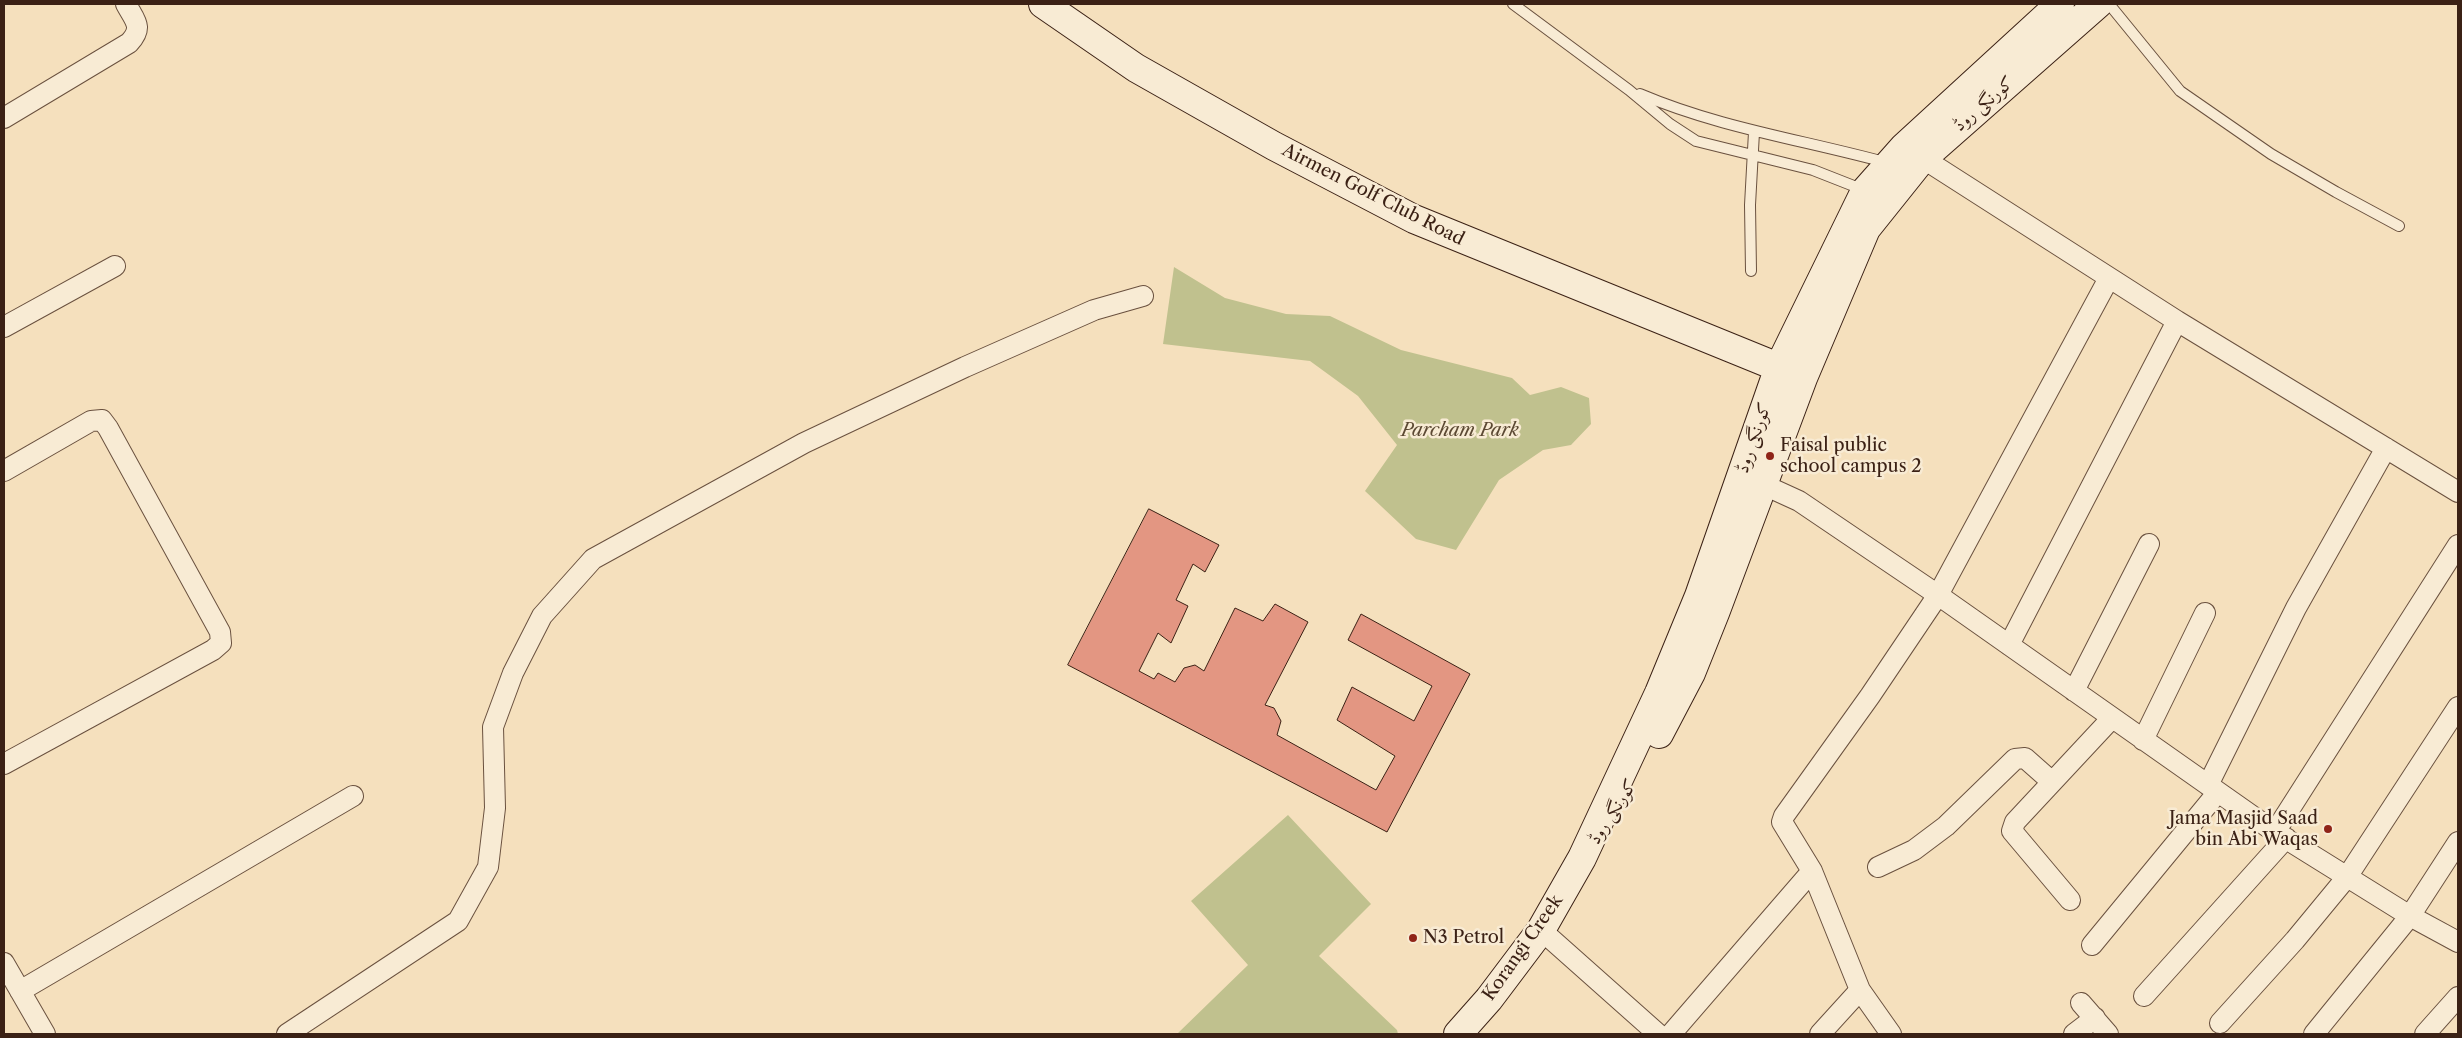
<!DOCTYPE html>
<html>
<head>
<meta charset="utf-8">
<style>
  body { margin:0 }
  #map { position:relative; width:2462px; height:1038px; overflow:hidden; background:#f5e0bd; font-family:"Libre Caslon Text",serif }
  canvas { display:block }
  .frame { position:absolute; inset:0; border:5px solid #3b2115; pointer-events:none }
</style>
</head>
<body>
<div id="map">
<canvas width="2462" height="1038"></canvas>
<div class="frame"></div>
</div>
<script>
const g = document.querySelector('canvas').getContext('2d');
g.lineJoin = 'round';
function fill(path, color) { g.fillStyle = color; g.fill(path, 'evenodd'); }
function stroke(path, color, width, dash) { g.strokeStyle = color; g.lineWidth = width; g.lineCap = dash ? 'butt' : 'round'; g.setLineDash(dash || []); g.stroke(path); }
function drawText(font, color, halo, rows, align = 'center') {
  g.font = font + ' "Libre Caslon Text",Amiri,serif'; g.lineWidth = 5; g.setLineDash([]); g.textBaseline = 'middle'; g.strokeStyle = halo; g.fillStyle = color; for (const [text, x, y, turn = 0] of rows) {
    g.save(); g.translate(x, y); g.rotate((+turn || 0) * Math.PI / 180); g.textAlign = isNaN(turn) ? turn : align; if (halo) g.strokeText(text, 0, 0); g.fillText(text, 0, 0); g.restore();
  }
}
fill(new Path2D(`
  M 1174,267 L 1225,298 L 1286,314 L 1330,316 L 1401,350 L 1512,378 L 1530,395 L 1561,387 L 1589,398 L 1591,424 L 1571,445 L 1543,450 L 1499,480 L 1456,550 L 1416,539 L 1365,491 L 1397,445 L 1358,396 L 1310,361 L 1163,344 Z
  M 1288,815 L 1371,904 L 1319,956 L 1397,1030 L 1398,1034 L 1177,1034 L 1248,965 L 1191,901 Z`), '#c0c18e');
const building = new Path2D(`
  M 1149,509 L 1219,545 L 1205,572 L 1193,564 L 1176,600 L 1188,606 L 1171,643 L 1158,633 L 1139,671 L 1154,679 L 1158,673 L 1175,682 L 1184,668 L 1195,665 L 1204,671 L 1235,608 L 1263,621 L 1275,604 L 1308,622 L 1265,705 L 1274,708 L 1281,721 L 1277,735 L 1376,790 L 1395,756 L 1337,720 L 1352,687 L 1414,721 L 1432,686 L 1348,640 L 1361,614 L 1470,674 L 1387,832 L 1068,665 Z`);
fill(building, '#e39682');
stroke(building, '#3b2115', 1);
const lane = new Path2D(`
  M 1513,4 L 1629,90 L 1670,124 L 1696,141 L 1813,170 L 1864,190
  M 2109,4 L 2180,91 L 2271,154 L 2336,192 L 2399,226
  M 1640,94 C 1720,128 1804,140 1888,163
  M 1751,271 L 1750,205 L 1754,132`);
const street = new Path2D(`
  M 4,118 L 129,43 C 144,27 135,21 126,4
  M 1913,152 L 2177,321 L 2458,492
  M 4,327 L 115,266
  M 4,471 L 91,421 L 102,420 L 108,428 L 220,632 L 221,643 L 213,650 L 4,764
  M 1764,485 L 1799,501 L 1938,595 L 2275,832 L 2410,916 L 2458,942
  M 2009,645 L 2177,321
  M 2074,691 L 2149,544
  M 2143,740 L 2205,613
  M 2208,785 L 2296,608 L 2386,448
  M 2275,832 L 2458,545
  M 1878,867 L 1914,850 L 1946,826 L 2015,759 L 2025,758 L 2051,781
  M 2070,900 L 2012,831 L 2015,822 L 2112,718
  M 1541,930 L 1658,1034
  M 2092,945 L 2218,792
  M 4,963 L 45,1034
  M 20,991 L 353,796
  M 2144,996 L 2286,838
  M 2081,1003 L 2108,1034
  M 2220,1023 L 2295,940 L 2347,877 L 2458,707
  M 287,1034 L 458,921 L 488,867 L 495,808 L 493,727 L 513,673 L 542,616 L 593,559 L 804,443 L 965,367 L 1094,310 L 1143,296
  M 1671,1034 L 1812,871
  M 1820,1034 L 1860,990
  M 1891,1034 L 1860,990 L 1812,871 L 1782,822 L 1784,816 L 1870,696 L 1938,595 L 2109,278
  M 2074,1034 L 2095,1018
  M 2314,1034 L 2410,916 L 2458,842
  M 2425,1034 L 2458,997`);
const secondary = new Path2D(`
  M 1043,4 L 1136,68 L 1274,146 L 1414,219 L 1795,374
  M 1659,734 L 1691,673 L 1715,613 L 1803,378 L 1866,229 L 1922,159 L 2098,4
  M 1458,1034 L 1489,999 L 1541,930 L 1582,858 L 1659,693 L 1699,596 L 1779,367 L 1865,191 L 1904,147 L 2060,4`);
stroke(lane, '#6a513f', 12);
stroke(street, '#6a513f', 22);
stroke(secondary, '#3b2115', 30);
stroke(lane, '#f8ebd4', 10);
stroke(street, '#f8ebd4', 20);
stroke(secondary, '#f8ebd4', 28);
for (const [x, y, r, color] of [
  [1770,456,5,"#8f2418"],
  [2328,829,5,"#8f2418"],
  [1413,938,5,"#8f2418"]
]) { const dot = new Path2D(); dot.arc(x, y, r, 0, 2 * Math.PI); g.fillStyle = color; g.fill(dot); stroke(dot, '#f8ebd4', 2); }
drawText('18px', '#3b2115', '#f8ebd4', [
  ["کورنگی روڈ",1984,104,-41],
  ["Airmen Golf Club Road",1373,195,27],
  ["کورنگی روڈ",1754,438,-71],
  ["کورنگی روڈ",1613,812,-57],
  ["Korangi Creek",1523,948,-55]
]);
drawText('italic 18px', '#5c4933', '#f8ebd4', [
  ["Parcham Park",1460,431]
]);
drawText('18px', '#3b2115', '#f8ebd4', [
  ["Faisal public",1780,446],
  ["school campus 2",1780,467],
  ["Jama Masjid Saad",2318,819,"right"],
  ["bin Abi Waqas",2318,840,"right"],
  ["N3 Petrol",1423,938]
], 'left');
</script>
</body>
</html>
